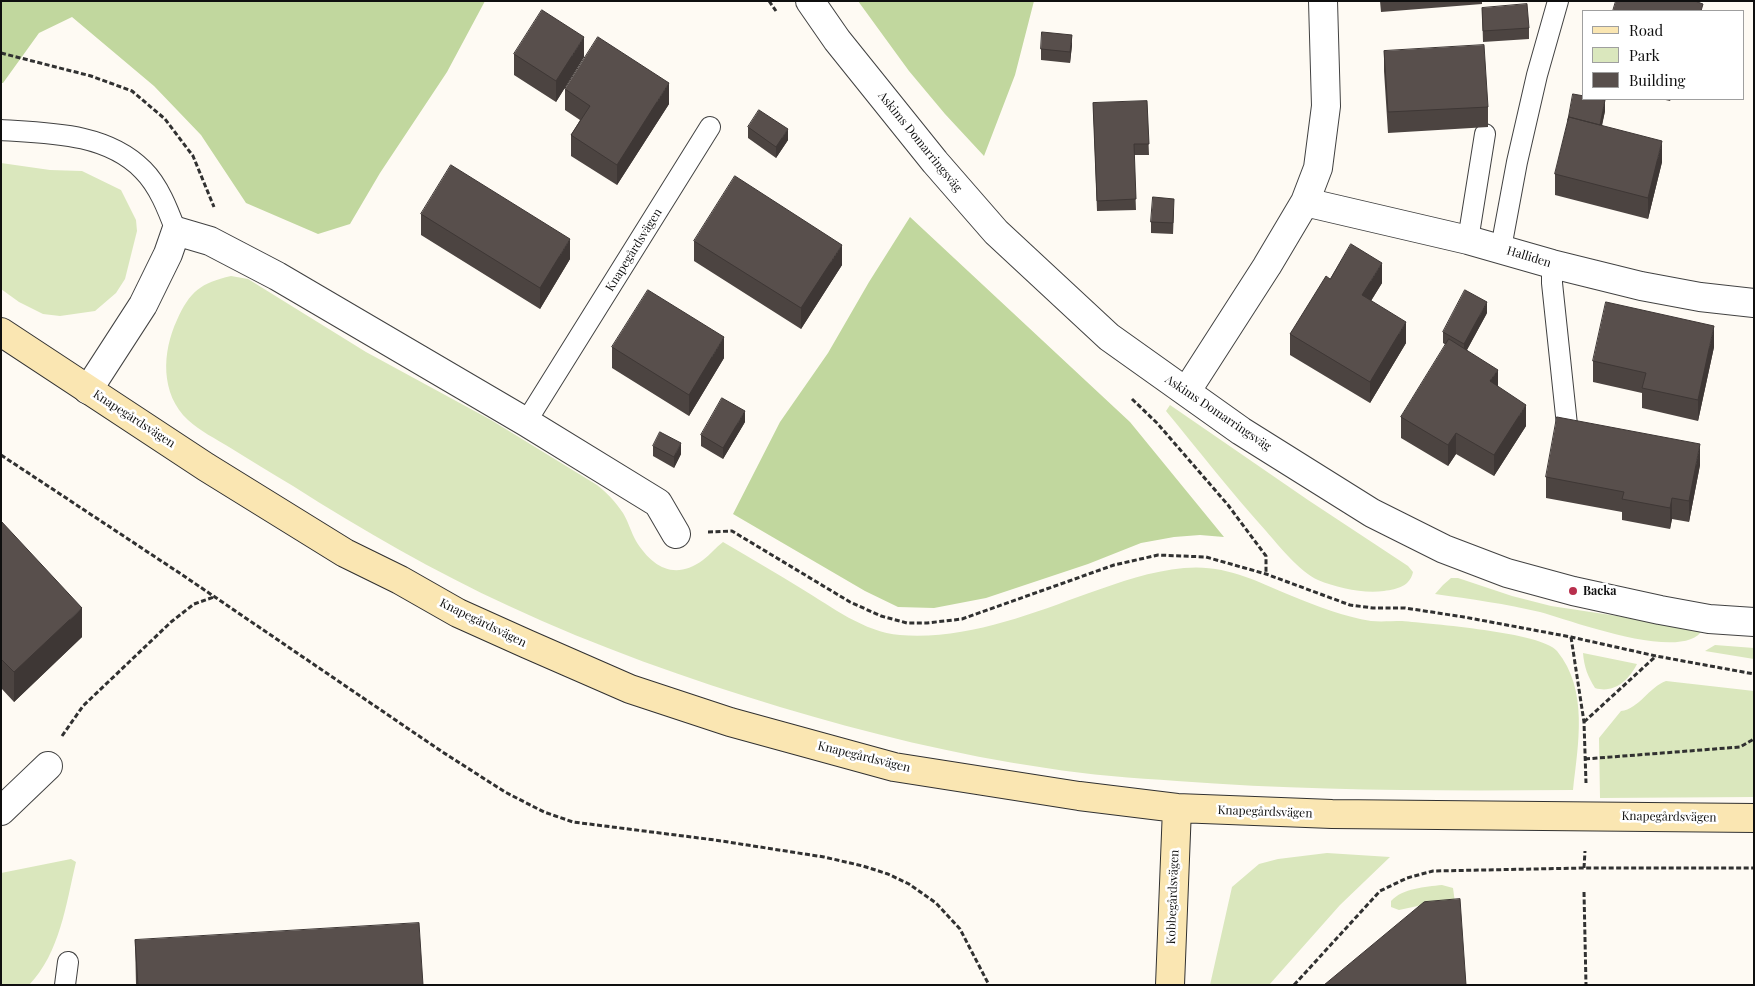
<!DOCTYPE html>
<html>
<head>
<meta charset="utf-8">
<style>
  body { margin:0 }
  #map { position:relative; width:1755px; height:986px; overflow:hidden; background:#fefaf3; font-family:"Playfair Display",serif }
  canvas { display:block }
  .frame { position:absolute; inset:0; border:2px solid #0f0f0f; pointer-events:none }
  .legend { position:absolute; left:1582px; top:10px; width:162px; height:90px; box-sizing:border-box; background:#fff; border:1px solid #9f9f9f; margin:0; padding:6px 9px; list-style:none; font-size:15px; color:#0f0f0f }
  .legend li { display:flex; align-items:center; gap:10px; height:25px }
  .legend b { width:25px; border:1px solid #9f9f9f }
</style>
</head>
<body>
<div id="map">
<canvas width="1755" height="986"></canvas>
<div class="frame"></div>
<ul class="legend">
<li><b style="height:6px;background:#fae6b2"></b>Road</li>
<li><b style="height:14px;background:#dae7bd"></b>Park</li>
<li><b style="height:14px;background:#584f4c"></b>Building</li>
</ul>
</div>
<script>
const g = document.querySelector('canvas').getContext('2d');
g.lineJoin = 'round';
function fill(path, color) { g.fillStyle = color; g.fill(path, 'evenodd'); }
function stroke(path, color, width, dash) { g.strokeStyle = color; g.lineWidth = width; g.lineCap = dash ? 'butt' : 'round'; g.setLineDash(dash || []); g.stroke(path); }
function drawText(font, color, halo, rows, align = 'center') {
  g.font = font + ' "Playfair Display",serif'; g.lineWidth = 5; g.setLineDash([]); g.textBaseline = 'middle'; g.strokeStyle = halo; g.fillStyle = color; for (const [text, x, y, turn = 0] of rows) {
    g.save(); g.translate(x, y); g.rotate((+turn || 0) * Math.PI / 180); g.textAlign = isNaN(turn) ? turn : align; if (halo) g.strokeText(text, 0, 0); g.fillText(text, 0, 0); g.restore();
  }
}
fill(new Path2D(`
  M 1,163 L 50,170 L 82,171 L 121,190 L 136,220 L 137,231 L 125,279 L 116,293 L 95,311 L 60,316 L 43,314 L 19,302 L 1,289 Z
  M 231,276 L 248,279 L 366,352 L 491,420 L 597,485 C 607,493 615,501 623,513 C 628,521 631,532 636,541 C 652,567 675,581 703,560 C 710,555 716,547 723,542 C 749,557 776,573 802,589 C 832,607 864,632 900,635 C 966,640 1028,615 1089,593 C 1120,582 1151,571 1184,568 C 1225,564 1256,581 1292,596 C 1316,606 1345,617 1371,621 C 1381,622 1391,621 1402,621 C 1430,624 1542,632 1557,651 C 1589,690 1578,745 1573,790 C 1441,791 1309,791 1177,781 C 1133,778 1089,775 1046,768 C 956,755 867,733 780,707 C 688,679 597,647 509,606 C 435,572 362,530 293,486 C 271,473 250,460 229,447 C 216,439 200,431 188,420 C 160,394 162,352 177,320 C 190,291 201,283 231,276 Z
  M 1170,405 L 1308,500 L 1408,566 L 1413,572 C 1410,586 1398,589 1384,591 C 1364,594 1337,588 1318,580 C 1299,571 1279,546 1266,531 C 1231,492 1199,451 1166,411 Z
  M 1451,578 L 1458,578 L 1512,596 L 1551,606 L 1703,629 C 1685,664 1570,620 1540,612 C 1506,604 1471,599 1435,594 L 1443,585 Z
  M 1715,645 L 1754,648 L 1754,659 L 1705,651 Z
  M 1583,653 L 1637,664 C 1629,680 1614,694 1595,688 C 1588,677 1584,667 1583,653 Z
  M 1666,681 L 1754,691 L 1754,797 L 1600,798 L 1599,738 L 1621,711 C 1639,709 1649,687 1666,681 Z
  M 1327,853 L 1390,857 L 1340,905 L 1269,985 L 1210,985 L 1232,887 L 1259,864 L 1278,859 Z
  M 71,859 L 76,862 C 66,904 60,953 29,985 L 1,985 L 1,873 Z
  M 1442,885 L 1453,888 L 1456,910 L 1427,904 L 1399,910 L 1391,907 L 1391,901 C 1403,888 1425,887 1442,885 Z`), '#dae7bd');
fill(new Path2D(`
  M 1,1 L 485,1 L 447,72 L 380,173 L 350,224 L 318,234 L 246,203 L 201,135 L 154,86 L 72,17 L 39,33 L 3,83 L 1,83 Z
  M 858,1 L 1034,1 L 1015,75 L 984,156 L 945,114 L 909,71 Z
  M 910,217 L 1130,422 L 1224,537 L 1200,535 L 1174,537 L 1141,543 L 1088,564 L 986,598 L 934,608 L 898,607 L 865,591 L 733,514 L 780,422 L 828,353 L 869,282 Z`), '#c1d79e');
const lane = new Path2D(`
  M 1,130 C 49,133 107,133 143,170 C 159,186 168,210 176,231
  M 1468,240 L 1485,134
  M 1501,248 L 1517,162 L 1537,75 L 1558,1
  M 1552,264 L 1552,283 L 1567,425
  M 526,422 L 710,127
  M 65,985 L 68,962`);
const street = new Path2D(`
  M 810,1 L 837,40 L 935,162 L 996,232 L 1109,337 L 1241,431 L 1372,513 L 1444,549 L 1507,573 L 1573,591 L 1660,610 L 1709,619 L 1754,622
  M 1305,202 L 1468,240 L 1552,264 L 1641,286 L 1700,297 L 1754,303
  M 88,390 L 143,305 L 168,254 L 176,231 L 210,241 L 277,276 L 526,422 L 658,503 L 676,534
  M 1186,392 L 1267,266 L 1305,202 L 1318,168 L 1326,106 L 1323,1
  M 1,811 L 48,766`);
const secondary = new Path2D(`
  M 1,332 L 206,467 L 345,553 L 400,580 L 458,613 L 527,644 L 630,689 L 730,722 L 894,767 L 1079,796 L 1177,808 L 1332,814 L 1754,818
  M 1170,985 L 1177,808`);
stroke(lane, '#424242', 22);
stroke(street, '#424242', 30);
stroke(secondary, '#313131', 30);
stroke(new Path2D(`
  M 769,1 L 776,11
  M 1,53 L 91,76 L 132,91 L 165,119 L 193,156 L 214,207
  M 1132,399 L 1157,423 L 1228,505 L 1266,556 L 1266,574
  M 1,455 L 184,576 L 441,751 L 505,792 L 544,812 L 573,822 L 715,840 L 824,857 L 863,866 L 888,874 L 909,884 L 936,903 L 960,929 L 989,985
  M 708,532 L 732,531 L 850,602 L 881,616 L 907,623 L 927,623 L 962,619 L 1114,565 L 1158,555 L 1206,557 L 1266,574 L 1350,605 L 1373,608 L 1405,608 L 1464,617 L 1571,637 L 1656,656 L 1754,674
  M 1571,637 L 1584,722 L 1586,783
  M 1584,722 L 1656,656
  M 62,736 L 83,706 L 171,622 L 194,604 L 214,597
  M 1585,759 L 1740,747 L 1754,739
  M 1584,868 L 1585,851
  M 1584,892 L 1586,985
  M 1294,985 L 1380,891 L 1407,878 L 1433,871 L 1584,868 L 1754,868`), '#313131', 3, [5, 2.5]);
stroke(lane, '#fff', 20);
stroke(street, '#fff', 28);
stroke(secondary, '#fae6b2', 28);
fill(new Path2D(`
  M 1380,1 L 1482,1 L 1482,4 L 1381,12 Z
  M 1482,8 L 1529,28 L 1529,39 L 1483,42 Z
  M 1072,45 L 1070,63 L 1041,60 L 1041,49 Z
  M 1384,51 L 1488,107 L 1488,127 L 1388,133 L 1384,71 Z
  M 514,54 L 584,57 L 556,102 L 514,75 Z
  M 565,89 L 669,104 L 617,185 L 571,156 L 571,135 L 580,120 L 565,110 Z
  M 1661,99 L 1671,99 L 1670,101 Z
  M 1147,101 L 1149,155 L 1134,155 L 1136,210 L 1097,211 L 1093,103 Z
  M 1605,111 L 1602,126 L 1662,162 L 1648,219 L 1555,195 L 1555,174 L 1568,120 Z
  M 748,127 L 788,140 L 776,158 L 748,138 Z
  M 1174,209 L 1173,234 L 1151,233 L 1151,222 Z
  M 421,214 L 570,259 L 540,309 L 421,235 Z
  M 694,241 L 842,265 L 801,329 L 694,261 Z
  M 1330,279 L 1382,283 L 1371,301 L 1406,343 L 1370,403 L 1290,355 L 1290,334 Z
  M 1487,313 L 1467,350 L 1498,387 L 1526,426 L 1494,476 L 1456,454 L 1448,466 L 1401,438 L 1401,417 L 1446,345 L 1443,343 L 1443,332 Z
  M 612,347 L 724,358 L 689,416 L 612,368 Z
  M 1714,347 L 1698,421 L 1642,408 L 1642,393 L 1593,382 L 1593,361 Z
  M 745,422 L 723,459 L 701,446 L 701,435 Z
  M 653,446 L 681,454 L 674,468 L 653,456 Z
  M 1700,465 L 1689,522 L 1672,519 L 1670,529 L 1622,520 L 1622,512 L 1546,498 L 1546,477 Z
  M 1,521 L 82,637 L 14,702 L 1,688 Z
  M 135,940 L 423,985 L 136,985 Z`), '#4c4441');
fill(new Path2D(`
  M 1072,35 L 1072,45 L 1070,63 L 1070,52 Z
  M 584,37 L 584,57 L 556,102 L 556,81 Z
  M 669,83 L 669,104 L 617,185 L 617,165 Z
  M 1605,100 L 1605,111 L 1599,137 L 1599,127 Z
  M 788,129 L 788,140 L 776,158 L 776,147 Z
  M 1662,141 L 1662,162 L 1648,219 L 1648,198 Z
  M 570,239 L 570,259 L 540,309 L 540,288 Z
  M 842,245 L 842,265 L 801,329 L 801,308 Z
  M 1382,263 L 1382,283 L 1362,315 L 1362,295 Z
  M 1487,302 L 1487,313 L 1464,355 L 1464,344 Z
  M 1406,322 L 1406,343 L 1370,403 L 1370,382 Z
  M 1714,326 L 1714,347 L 1698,421 L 1698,400 Z
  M 724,337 L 724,358 L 689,416 L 689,395 Z
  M 1498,370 L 1498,390 L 1490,381 Z
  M 1526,405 L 1526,426 L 1494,476 L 1494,455 Z
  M 745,411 L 745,422 L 723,459 L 723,448 Z
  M 1456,433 L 1456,454 L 1448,466 L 1448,445 Z
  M 681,443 L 681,454 L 674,468 L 674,457 Z
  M 1700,444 L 1700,465 L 1689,522 L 1689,501 Z
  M 1672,498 L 1672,519 L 1670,529 L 1670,508 Z
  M 82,608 L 82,637 L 14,702 L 14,672 Z`), '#3e3735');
const building = new Path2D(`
  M 1616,1 L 1695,1 L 1703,4 L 1701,11 L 1613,11 Z
  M 1527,4 L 1529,28 L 1483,31 L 1482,8 Z
  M 542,10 L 584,37 L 556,81 L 514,54 Z
  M 1042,32 L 1072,35 L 1070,52 L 1041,49 Z
  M 598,37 L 669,83 L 617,165 L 571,135 L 590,106 L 565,89 Z
  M 1484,45 L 1488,107 L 1388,112 L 1384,51 Z
  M 1573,94 L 1584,96 L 1584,99 L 1598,99 L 1605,100 L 1600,125 L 1569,117 L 1568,120 Z
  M 1147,101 L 1149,144 L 1134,144 L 1136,199 L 1097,201 L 1093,103 Z
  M 759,110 L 788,129 L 776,147 L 748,127 Z
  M 1569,117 L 1662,141 L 1648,198 L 1555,174 Z
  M 451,165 L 570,239 L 540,288 L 421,214 Z
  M 735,176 L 842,245 L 801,308 L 694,241 Z
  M 1153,197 L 1174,199 L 1173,223 L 1151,222 Z
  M 1351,244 L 1382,263 L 1362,295 L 1406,322 L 1370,382 L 1290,334 L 1326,276 L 1330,279 Z
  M 648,290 L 724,337 L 689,395 L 612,347 Z
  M 1465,290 L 1487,302 L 1464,344 L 1443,332 Z
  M 1606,302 L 1714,326 L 1698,400 L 1642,388 L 1646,373 L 1593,361 Z
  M 1449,339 L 1498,370 L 1490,381 L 1526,405 L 1494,455 L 1456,433 L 1448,445 L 1401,417 Z
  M 722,398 L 745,411 L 723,448 L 701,435 Z
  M 1557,417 L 1700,444 L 1689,501 L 1672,498 L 1670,508 L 1622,499 L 1624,492 L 1546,477 Z
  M 660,432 L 681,443 L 674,457 L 653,446 Z
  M 1,521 L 82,608 L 14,672 L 1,659 Z
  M 1460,899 L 1466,985 L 1324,985 L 1424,902 Z
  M 419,923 L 423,985 L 138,985 L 135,940 Z`);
fill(building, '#584f4c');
stroke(building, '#3e3735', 1);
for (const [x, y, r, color] of [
  [1573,591,5,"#b82f4d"]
]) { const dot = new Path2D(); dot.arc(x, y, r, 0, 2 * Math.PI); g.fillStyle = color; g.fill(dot); stroke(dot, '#fff', 2); }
drawText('12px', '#0f0f0f', '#fff', [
  ["Askims Domarringsväg",920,142,51],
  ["Knapegårdsvägen",634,250,-58],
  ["Halliden",1529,257,17],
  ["Askims Domarringsväg",1218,413,34],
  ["Knapegårdsvägen",134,419,33],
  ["Knapegårdsvägen",483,623,26],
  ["Knapegårdsvägen",864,757,14],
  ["Knapegårdsvägen",1265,812,2],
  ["Knapegårdsvägen",1669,817,1],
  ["Kobbegårdsvägen",1173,897,-88]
]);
drawText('bold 12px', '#0f0f0f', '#fff', [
  ["Backa",1583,591]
], 'left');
</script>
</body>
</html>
